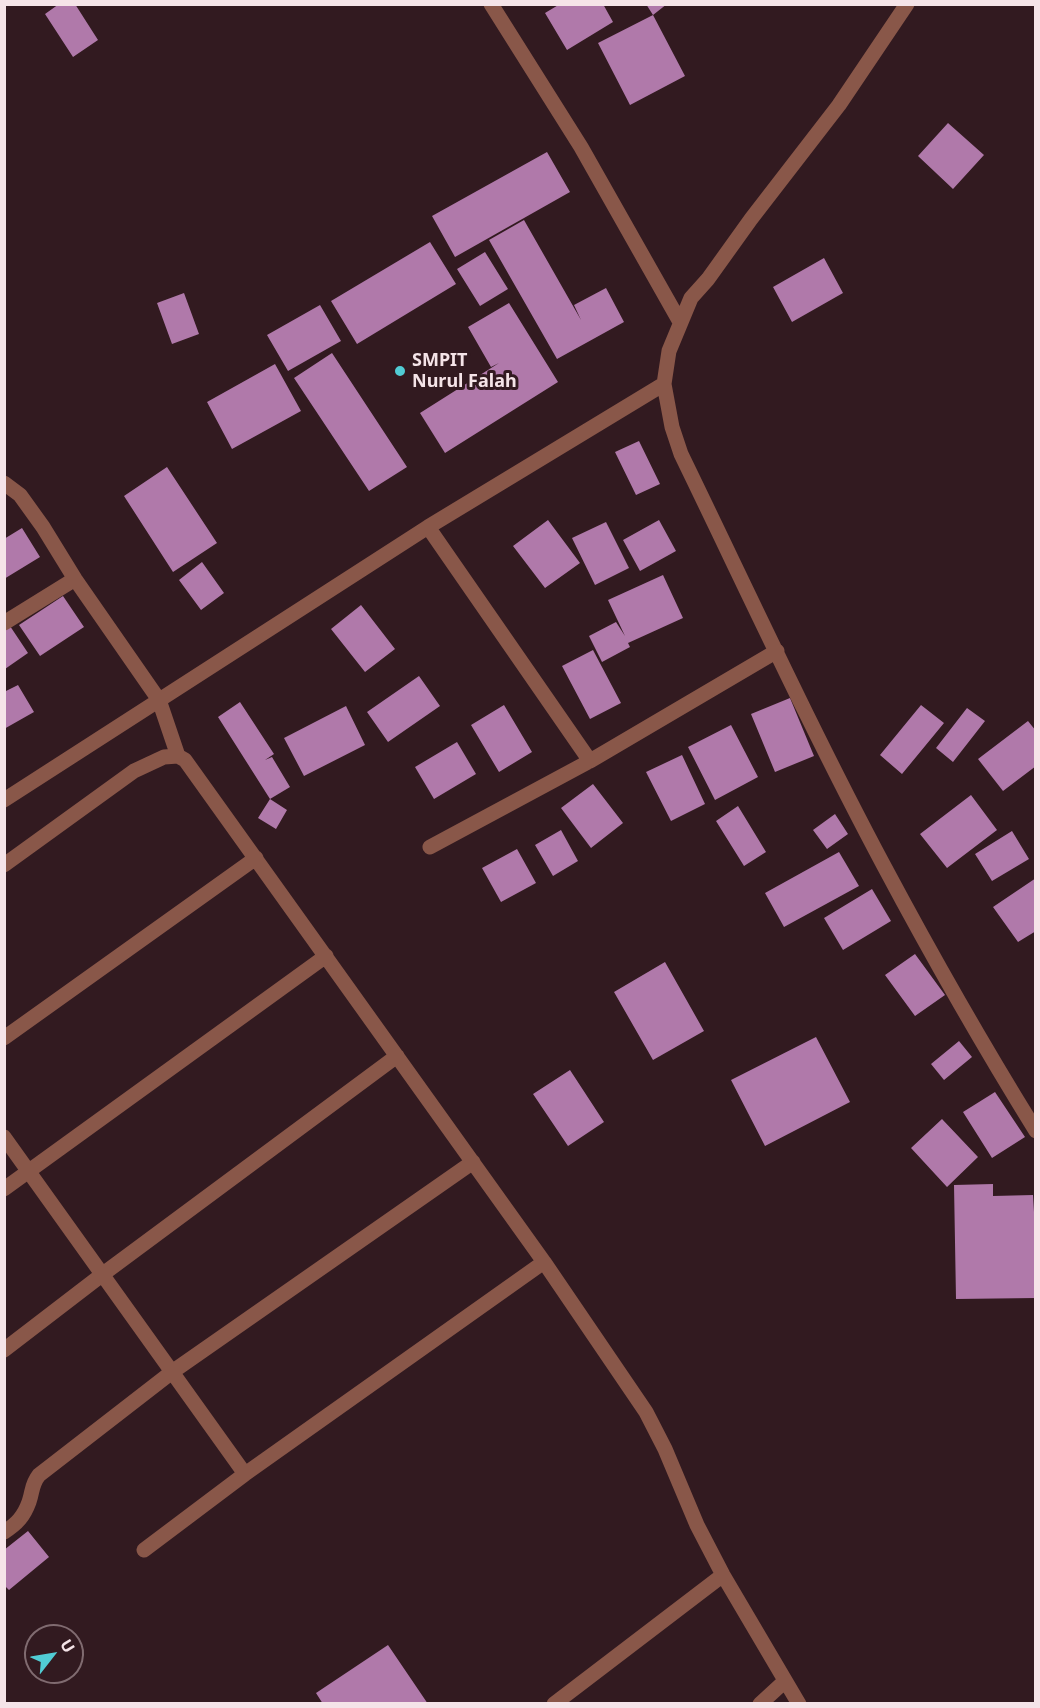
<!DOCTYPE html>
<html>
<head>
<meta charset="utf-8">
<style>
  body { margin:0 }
  #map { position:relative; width:1040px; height:1708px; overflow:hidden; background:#321a20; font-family:"Noto Sans",sans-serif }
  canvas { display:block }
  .frame { position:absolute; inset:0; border:6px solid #f5e4e8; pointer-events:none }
  .north { position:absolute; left:24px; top:1624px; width:60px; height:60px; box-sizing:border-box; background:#321a20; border:2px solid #806b70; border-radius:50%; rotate:59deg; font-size:16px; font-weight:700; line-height:24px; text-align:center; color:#f5e4e8 }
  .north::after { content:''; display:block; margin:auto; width:21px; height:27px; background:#51ccd4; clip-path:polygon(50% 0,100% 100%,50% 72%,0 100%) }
</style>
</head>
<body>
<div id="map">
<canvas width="1040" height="1708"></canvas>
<div class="frame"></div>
<div class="north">U</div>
</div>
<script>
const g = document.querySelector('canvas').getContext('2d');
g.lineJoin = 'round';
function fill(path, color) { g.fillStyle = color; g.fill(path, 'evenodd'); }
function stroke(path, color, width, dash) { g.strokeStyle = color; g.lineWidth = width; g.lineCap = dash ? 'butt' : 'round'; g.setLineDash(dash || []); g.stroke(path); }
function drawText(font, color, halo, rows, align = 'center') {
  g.font = font + ' "Noto Sans",sans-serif'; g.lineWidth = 6; g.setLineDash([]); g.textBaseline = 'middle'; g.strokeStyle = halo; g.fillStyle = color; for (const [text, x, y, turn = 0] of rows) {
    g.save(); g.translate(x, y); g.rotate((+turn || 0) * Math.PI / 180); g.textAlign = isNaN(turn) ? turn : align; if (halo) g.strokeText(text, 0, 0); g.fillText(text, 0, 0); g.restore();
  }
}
fill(new Path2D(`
  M 59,4 L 75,4 L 98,40 L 73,57 L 45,14 Z
  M 560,4 L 603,4 L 613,22 L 567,50 L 545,13 Z
  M 646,4 L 667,4 L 653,15 Z
  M 653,15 L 685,76 L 630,105 L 598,43 Z
  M 948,123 L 984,155 L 953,189 L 918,156 Z
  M 547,152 L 570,192 L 455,257 L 432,216 Z
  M 524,220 L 581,320 L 574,305 L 606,288 L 624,322 L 557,359 L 489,240 Z
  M 430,242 L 456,284 L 357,344 L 331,301 Z
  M 485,252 L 508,289 L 480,306 L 457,269 Z
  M 824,258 L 843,293 L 792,322 L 773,287 Z
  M 184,293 L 199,334 L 172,344 L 157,303 Z
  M 509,303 L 558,382 L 445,453 L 420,413 L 499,363 L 491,367 L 468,327 Z
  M 320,305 L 341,341 L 288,371 L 267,335 Z
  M 332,353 L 407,467 L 369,491 L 294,378 Z
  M 275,364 L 301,411 L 232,449 L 207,402 Z
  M 639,441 L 660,484 L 636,495 L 615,452 Z
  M 167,467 L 217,543 L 173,572 L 124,496 Z
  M 548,520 L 580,563 L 545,588 L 513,546 Z
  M 659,520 L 676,551 L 640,571 L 623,540 Z
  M 606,522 L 629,568 L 595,585 L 572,538 Z
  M 22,528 L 40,557 L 4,579 L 4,539 Z
  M 202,562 L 224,593 L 201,610 L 179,580 Z
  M 663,575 L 683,618 L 628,643 L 630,647 L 602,662 L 589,636 L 616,622 L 625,636 L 608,600 Z
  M 63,596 L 84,627 L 40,656 L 19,625 Z
  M 361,605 L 395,649 L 365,672 L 331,629 Z
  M 10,626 L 28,653 L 5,669 L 5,630 Z
  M 593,650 L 621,703 L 590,719 L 562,666 Z
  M 419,676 L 440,706 L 388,742 L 367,712 Z
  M 18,685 L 34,712 L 4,729 L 4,692 Z
  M 790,698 L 814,756 L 775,772 L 751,714 Z
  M 240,702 L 274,754 L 265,760 L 272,757 L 290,787 L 270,799 L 218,717 Z
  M 504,705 L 532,752 L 499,772 L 471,725 Z
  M 921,705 L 944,723 L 902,774 L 880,755 Z
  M 346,706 L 365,745 L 304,776 L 284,738 Z
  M 967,708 L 985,721 L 953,762 L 936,748 Z
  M 1028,721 L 1036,731 L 1036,766 L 1003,791 L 978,759 Z
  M 731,725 L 758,777 L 715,800 L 688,747 Z
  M 457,742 L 476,774 L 434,799 L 415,767 Z
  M 682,755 L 705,804 L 671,821 L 646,772 Z
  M 593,784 L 623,823 L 591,848 L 561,808 Z
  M 971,795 L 997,830 L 947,868 L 920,834 Z
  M 270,799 L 287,810 L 276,829 L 258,818 Z
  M 738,806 L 766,852 L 744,866 L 716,821 Z
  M 835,814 L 848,834 L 827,849 L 813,830 Z
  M 561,830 L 578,861 L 553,876 L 535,845 Z
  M 1012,831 L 1029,859 L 992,881 L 975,854 Z
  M 517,849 L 536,883 L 501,902 L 482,868 Z
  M 839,852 L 859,886 L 784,927 L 765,893 Z
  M 1036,878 L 1036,931 L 1018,942 L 993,907 Z
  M 872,889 L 891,921 L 843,950 L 824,918 Z
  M 915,954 L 945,995 L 915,1016 L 885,975 Z
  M 665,962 L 704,1031 L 653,1060 L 614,992 Z
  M 816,1037 L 850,1102 L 765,1146 L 731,1080 Z
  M 959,1041 L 972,1057 L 944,1080 L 931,1064 Z
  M 570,1070 L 604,1122 L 568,1146 L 533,1094 Z
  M 995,1092 L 1025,1137 L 992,1158 L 963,1112 Z
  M 942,1119 L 978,1157 L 947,1187 L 911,1148 Z
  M 993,1184 L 993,1196 L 1033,1195 L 1034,1212 L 1036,1212 L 1036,1298 L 956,1299 L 954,1185 Z
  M 28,1531 L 49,1557 L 9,1590 L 4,1585 L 4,1550 Z
  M 388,1645 L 428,1704 L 323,1704 L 316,1693 Z`), '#b079aa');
stroke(new Path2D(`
  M 491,4 L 581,147 L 680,322
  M 907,4 L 839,105 L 751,219 L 708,279 L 691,298 L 669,351 L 664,384 L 672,427 L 681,454 C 748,592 812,731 884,866 C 932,956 982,1044 1036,1131
  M 4,483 L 20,495 L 43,527 L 75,579 L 159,700 L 178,756
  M 428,527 L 590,761
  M 4,623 L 75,579
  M 4,800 L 428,527 L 664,384
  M 430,847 L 590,761 L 777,651
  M 4,865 L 134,771 L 164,757 L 178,756 L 185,760 L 544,1262 L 646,1412 L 665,1449 L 697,1525 L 723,1575 L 799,1704
  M 4,1038 L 256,858
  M 4,1137 L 245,1474
  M 4,1189 L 326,956
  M 4,1350 L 103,1274 L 397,1056
  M 4,1532 C 17,1524 24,1516 29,1502 C 33,1491 31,1485 39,1475 L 172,1372 L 473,1162
  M 144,1550 L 245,1474 L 544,1262
  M 554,1704 L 723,1575
  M 760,1704 L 785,1681`), '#895749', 15);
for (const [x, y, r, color] of [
  [400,371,6,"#51ccd4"]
]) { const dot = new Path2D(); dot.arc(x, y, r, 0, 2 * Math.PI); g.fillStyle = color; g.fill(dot); stroke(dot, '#321a20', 2); }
drawText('bold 18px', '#f5e4e8', '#321a20', [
  ["SMPIT",412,361],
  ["Nurul Falah",412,382]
], 'left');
</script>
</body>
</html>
